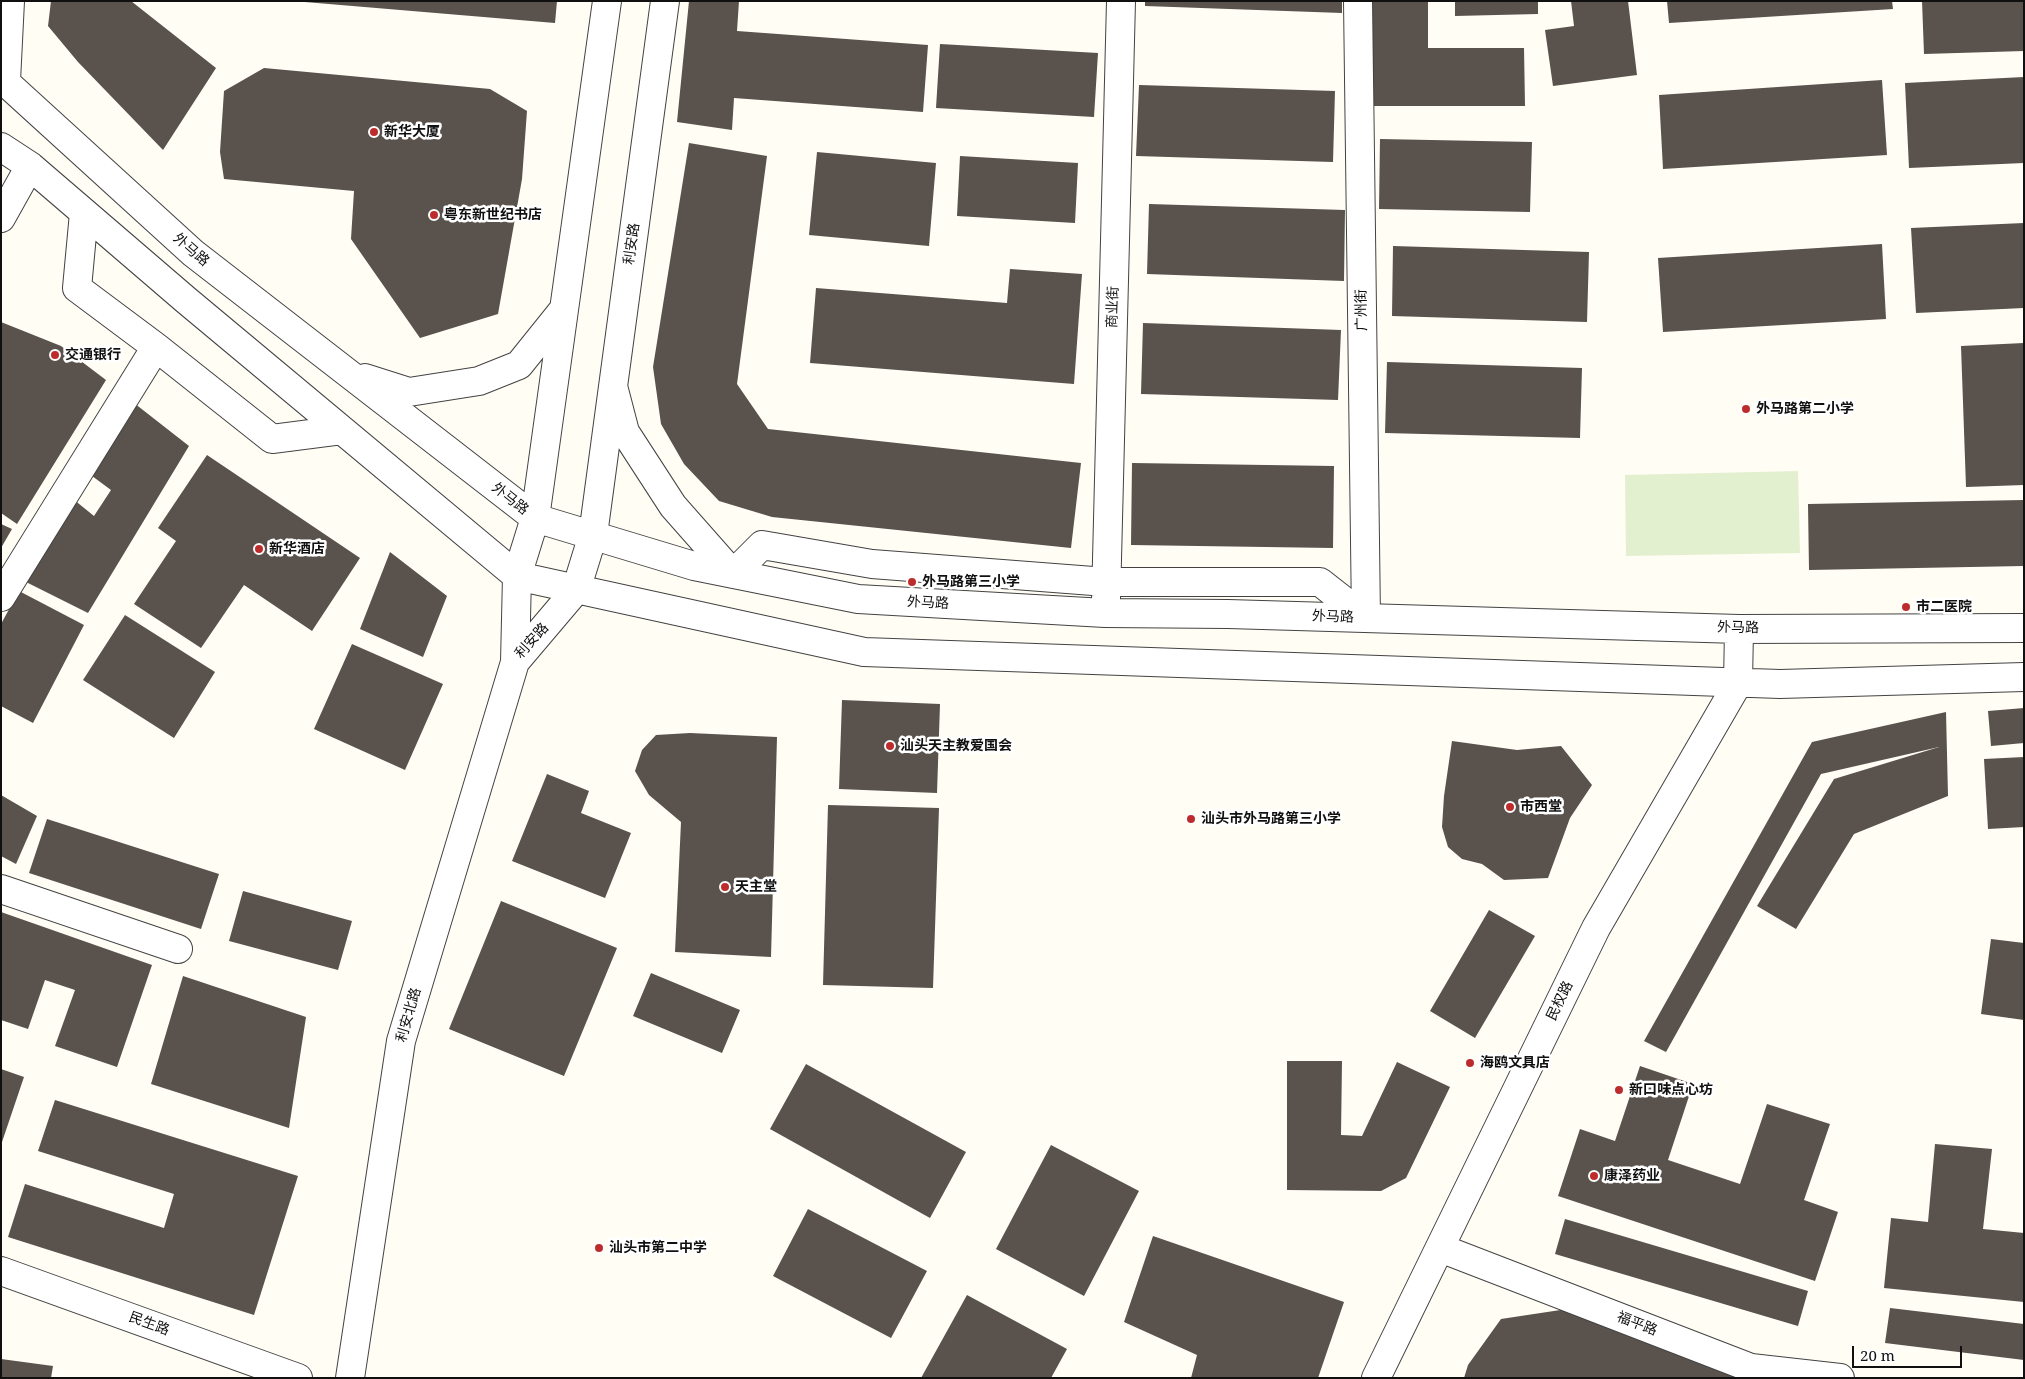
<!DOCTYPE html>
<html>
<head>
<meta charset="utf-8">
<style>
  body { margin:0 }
  #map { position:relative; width:2025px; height:1379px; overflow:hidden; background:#fffdf4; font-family:"Noto Serif",serif }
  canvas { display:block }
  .frame { position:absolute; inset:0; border:2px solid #101010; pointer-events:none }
  .scale { position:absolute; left:1852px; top:1346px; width:110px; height:22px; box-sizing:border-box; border:2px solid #101010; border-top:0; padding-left:6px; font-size:15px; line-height:18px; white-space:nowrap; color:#101010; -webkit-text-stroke:4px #fff; paint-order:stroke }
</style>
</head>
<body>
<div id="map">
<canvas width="2025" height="1379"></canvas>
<div class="frame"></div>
<div class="scale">20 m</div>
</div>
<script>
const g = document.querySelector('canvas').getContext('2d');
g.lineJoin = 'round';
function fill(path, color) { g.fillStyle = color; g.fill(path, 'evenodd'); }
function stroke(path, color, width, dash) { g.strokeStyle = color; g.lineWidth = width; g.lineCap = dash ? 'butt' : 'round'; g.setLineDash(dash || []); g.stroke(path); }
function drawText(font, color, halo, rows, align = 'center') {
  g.font = font + ' "Noto Serif","Noto Sans SC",serif'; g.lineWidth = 5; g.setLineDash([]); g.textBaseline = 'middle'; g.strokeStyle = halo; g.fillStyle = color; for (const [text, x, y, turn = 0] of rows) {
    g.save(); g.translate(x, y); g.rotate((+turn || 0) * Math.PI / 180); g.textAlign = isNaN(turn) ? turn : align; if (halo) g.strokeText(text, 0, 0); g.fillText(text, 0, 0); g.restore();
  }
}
fill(new Path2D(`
  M 1798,471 L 1800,553 L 1626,556 L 1625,475 Z`), '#e3f0cf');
fill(new Path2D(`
  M 51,1 L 131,1 L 216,68 L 163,150 L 78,62 L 48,26 Z
  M 293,1 L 557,1 L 555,23 Z
  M 689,1 L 739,1 L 737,31 L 928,45 L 923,112 L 734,98 L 732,130 L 677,122 Z
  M 1145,1 L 1342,1 L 1342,13 L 1145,6 Z
  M 1367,1 L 1428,1 L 1428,48 L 1524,48 L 1525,106 L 1368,106 Z
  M 1455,1 L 1538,1 L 1538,14 L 1455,16 Z
  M 1571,1 L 1628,1 L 1637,75 L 1553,86 L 1545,30 L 1574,26 Z
  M 1667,1 L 1892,1 L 1893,9 L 1669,23 Z
  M 1922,1 L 2024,1 L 2024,51 L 1924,54 Z
  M 940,44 L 1098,53 L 1094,117 L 936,108 Z
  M 264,68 L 490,89 L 527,111 L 522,179 L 498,314 L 420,338 L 351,239 L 354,191 L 224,179 L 220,152 L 224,91 Z
  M 2024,77 L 2024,163 L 1909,168 L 1905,83 Z
  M 1882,80 L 1887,155 L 1663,169 L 1659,95 Z
  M 1139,85 L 1335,91 L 1333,162 L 1136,156 Z
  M 1380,139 L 1532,142 L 1530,212 L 1379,209 Z
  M 689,143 L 767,156 L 737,384 L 768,429 L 1081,463 L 1071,548 L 772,517 L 719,501 L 684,464 L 661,424 L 653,367 Z
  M 817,152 L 936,163 L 929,246 L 809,235 Z
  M 960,156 L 1078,163 L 1075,223 L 957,216 Z
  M 1149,204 L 1345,210 L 1344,281 L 1147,274 Z
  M 2024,223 L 2024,308 L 1916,313 L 1911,228 Z
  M 1882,244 L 1886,319 L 1663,332 L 1658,258 Z
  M 1393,246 L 1589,252 L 1587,322 L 1392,316 Z
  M 1010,269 L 1082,274 L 1074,384 L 810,363 L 816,288 L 1007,303 Z
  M 1,322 L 61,346 L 106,380 L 17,524 L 1,513 Z
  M 1143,323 L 1341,330 L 1338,400 L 1141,394 Z
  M 2024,343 L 2024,485 L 1966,487 L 1961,346 Z
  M 1387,362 L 1582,368 L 1580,438 L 1385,433 Z
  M 134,403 L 189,446 L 88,613 L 24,581 L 73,499 L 94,516 L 111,490 L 88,473 Z
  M 207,455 L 360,558 L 312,631 L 244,585 L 201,648 L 134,604 L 176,541 L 158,528 Z
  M 1132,463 L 1334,466 L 1333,548 L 1131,545 Z
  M 2024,500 L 2024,566 L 1809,570 L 1808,504 Z
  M 1,524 L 12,529 L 1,548 Z
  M 390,552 L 447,596 L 423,657 L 360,629 Z
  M 19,591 L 84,625 L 33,723 L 1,706 L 1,624 Z
  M 125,615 L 215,672 L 174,738 L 83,680 Z
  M 352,644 L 443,684 L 405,770 L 314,729 Z
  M 842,700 L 940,704 L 937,793 L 839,789 Z
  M 2024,708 L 2024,743 L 1991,746 L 1988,711 Z
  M 1946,712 L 1948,796 L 1854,834 L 1796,929 L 1757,906 L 1834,779 L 1939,747 L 1821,774 L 1666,1052 L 1644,1041 L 1812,742 Z
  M 690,733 L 777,737 L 771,957 L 675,952 L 681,822 L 649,795 L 635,771 L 642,750 L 656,735 Z
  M 1452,741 L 1517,750 L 1561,746 L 1592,785 L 1570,818 L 1548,878 L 1504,880 L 1482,864 L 1462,859 L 1448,847 L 1442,827 L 1444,796 Z
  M 2024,757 L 2024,827 L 1988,829 L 1984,759 Z
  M 547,774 L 589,791 L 581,813 L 631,833 L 605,898 L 512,861 Z
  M 1,795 L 37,816 L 16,864 L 1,856 Z
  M 828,805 L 939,808 L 933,988 L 823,985 Z
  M 47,819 L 219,874 L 201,929 L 29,873 Z
  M 243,891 L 352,921 L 338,970 L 229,941 Z
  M 501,901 L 617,948 L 564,1076 L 449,1029 Z
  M 1489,910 L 1535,936 L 1475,1038 L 1430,1011 Z
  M 1,912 L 152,965 L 117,1067 L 55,1046 L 75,990 L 45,980 L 28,1029 L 1,1020 Z
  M 1991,939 L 2024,943 L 2024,1020 L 1981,1014 Z
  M 651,973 L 740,1010 L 722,1053 L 633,1016 Z
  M 183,976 L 306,1017 L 289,1128 L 151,1084 Z
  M 1287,1061 L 1342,1061 L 1341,1135 L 1362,1136 L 1397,1062 L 1450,1087 L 1406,1178 L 1381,1191 L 1287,1190 Z
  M 806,1064 L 966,1152 L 930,1218 L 770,1129 Z
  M 1640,1066 L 1693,1084 L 1668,1160 L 1740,1184 L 1767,1104 L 1830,1124 L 1804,1200 L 1838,1212 L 1815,1281 L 1558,1196 L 1580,1129 L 1615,1141 Z
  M 1,1069 L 24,1077 L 2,1142 L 1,1142 Z
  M 55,1100 L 298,1176 L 254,1315 L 8,1237 L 25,1184 L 164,1228 L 174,1194 L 38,1151 Z
  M 1935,1144 L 1992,1149 L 1983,1229 L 2024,1233 L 2024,1302 L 1884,1288 L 1891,1218 L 1928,1222 Z
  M 1051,1145 L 1139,1191 L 1084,1296 L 996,1249 Z
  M 808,1209 L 927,1271 L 891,1338 L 773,1276 Z
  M 1565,1219 L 1808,1291 L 1798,1326 L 1555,1254 Z
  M 1153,1236 L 1344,1302 L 1318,1378 L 1191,1378 L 1197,1355 L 1124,1322 Z
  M 967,1295 L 1067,1349 L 1051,1378 L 921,1378 Z
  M 1890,1308 L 2024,1324 L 2024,1360 L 1885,1343 Z
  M 1567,1309 L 1741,1365 L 1737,1378 L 1464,1378 L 1468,1365 L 1501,1319 Z
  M 1,1359 L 53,1366 L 51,1378 L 1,1378 Z`), '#59524d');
const minor = new Path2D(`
  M 1358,1 L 1366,618
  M 1,78 L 193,253 L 535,518 L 694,566 L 858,599 L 1105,613 L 1228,614 L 1739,629 L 2024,628
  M 6,81 L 10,1
  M 1,147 L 30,166 L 186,300 L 517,576 L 864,652 L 1780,684 L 2024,677
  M 84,213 L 77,288 L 156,347 L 272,439 L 342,430
  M 1,218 L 30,166
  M 365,378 L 409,392 L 479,381 L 519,365 L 564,309
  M 613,386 L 625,432 L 673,506 L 733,574 L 762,545 L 872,564 L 1106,582 L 1320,582 L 1366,618
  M 1,597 L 156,347
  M 1106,599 L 1121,1
  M 515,662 L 576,590 L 593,535 L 665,1
  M 1,889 L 178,949
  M 1440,1248 L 1751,1368 L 1840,1378
  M 1,1271 L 298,1378
  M 350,1378 L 401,1041 L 515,662 L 517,576 L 535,518 L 607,1
  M 1376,1378 L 1596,928 L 1738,683 L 1739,629`);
stroke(minor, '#434343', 30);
stroke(minor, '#fff', 28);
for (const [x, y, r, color] of [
  [374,132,5,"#bd2c2c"],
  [434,215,5,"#bd2c2c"],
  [55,355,5,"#bd2c2c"],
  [1746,409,5,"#bd2c2c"],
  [259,549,5,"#bd2c2c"],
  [912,582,5,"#bd2c2c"],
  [1906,607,5,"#bd2c2c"],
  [890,746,5,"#bd2c2c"],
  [1510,807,5,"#bd2c2c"],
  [1191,819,5,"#bd2c2c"],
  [725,887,5,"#bd2c2c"],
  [1470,1063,5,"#bd2c2c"],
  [1619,1090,5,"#bd2c2c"],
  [1594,1176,5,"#bd2c2c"],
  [599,1248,5,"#bd2c2c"]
]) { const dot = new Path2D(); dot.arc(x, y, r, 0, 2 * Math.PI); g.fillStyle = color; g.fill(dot); stroke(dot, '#fff', 2); }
drawText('bold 14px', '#101010', '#fff', [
  ["新华大厦",384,132],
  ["粤东新世纪书店",444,215],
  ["交通银行",65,355],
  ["外马路第二小学",1756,409],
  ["新华酒店",269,549],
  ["外马路第三小学",922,582],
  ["市二医院",1916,607],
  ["汕头天主教爱国会",900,746],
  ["市西堂",1520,807],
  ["汕头市外马路第三小学",1201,819],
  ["天主堂",735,887],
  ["海鸥文具店",1480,1063],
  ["新口味点心坊",1629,1090],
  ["康泽药业",1604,1176],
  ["汕头市第二中学",609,1248]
], 'left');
drawText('14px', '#101010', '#fff', [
  ["利安路",632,244,-82],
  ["外马路",191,250,41],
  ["商业街",1113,307,-88],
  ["广州街",1362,310,-91],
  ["外马路",510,499,38],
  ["外马路",928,603,3],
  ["外马路",1333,617,2],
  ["外马路",1738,628,1],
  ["利安路",532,641,-48],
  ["民权路",1560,1001,-64],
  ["利安北路",409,1015,-74],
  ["民生路",149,1324,20],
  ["福平路",1637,1324,21]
]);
</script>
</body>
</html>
